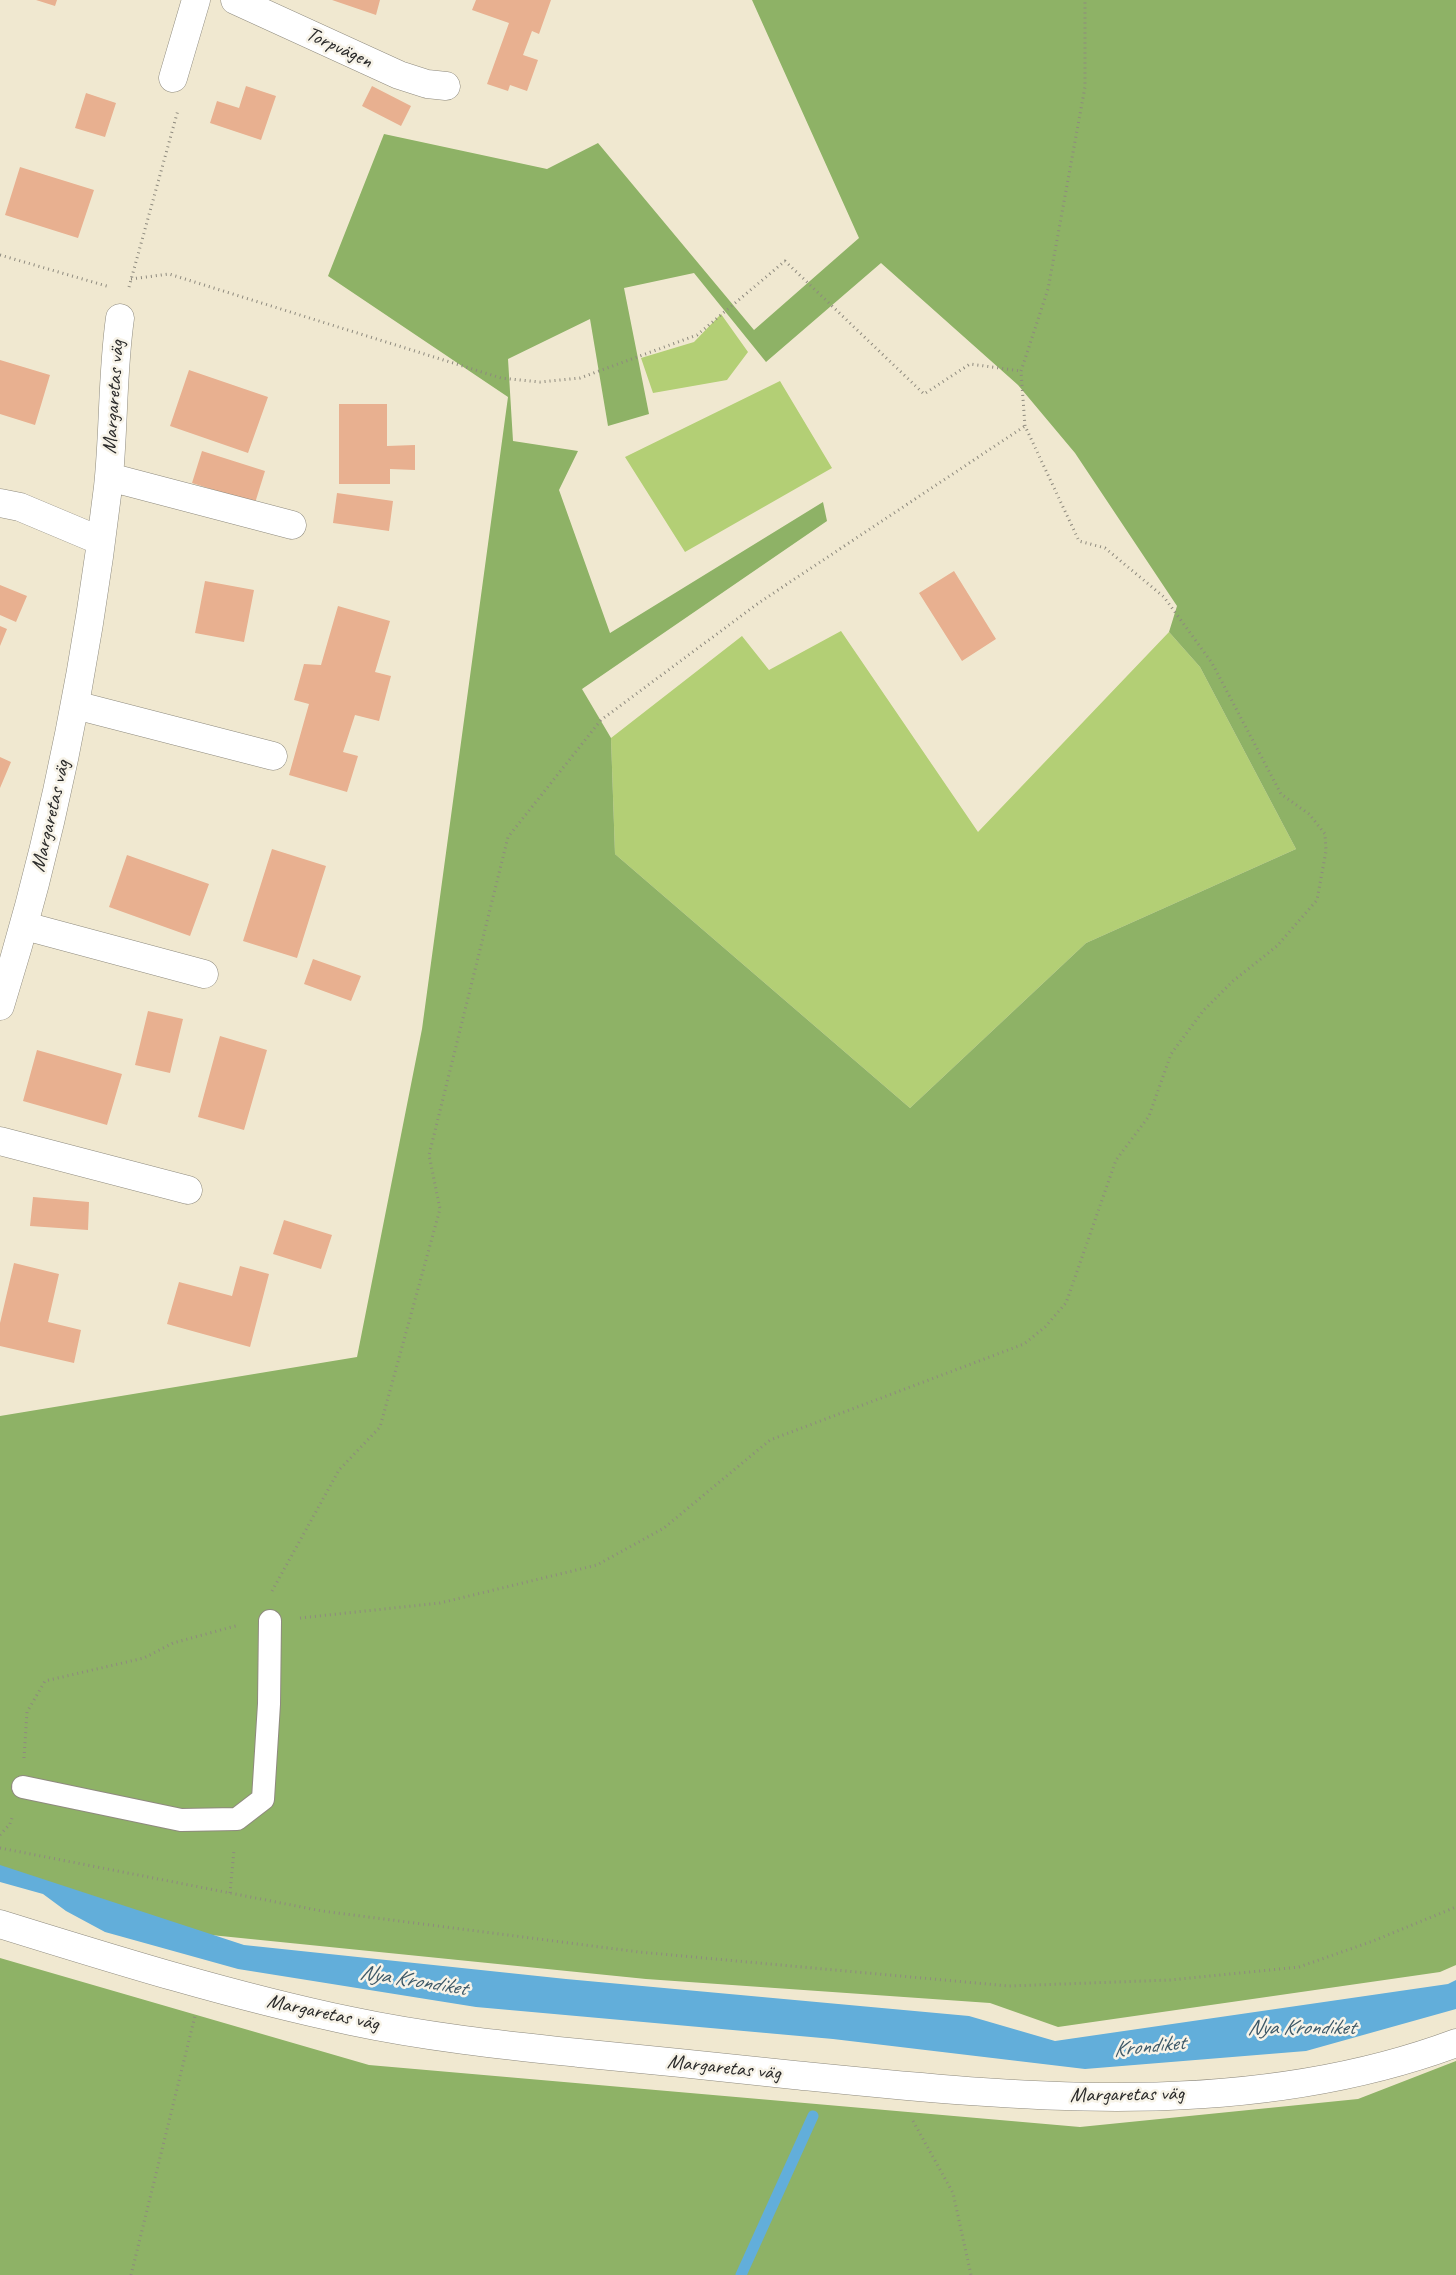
<!DOCTYPE html>
<html>
<head>
<meta charset="utf-8">
<style>
  body { margin:0 }
  canvas { display:block; background:#f0e8d0 }
</style>
</head>
<body>
<canvas width="1456" height="2275"></canvas>
<script>
const g = document.querySelector('canvas').getContext('2d');
g.lineJoin = 'round';
function fill(path, color) { g.fillStyle = color; g.fill(path, 'evenodd'); }
function stroke(path, color, width, dash) { g.strokeStyle = color; g.lineWidth = width; g.lineCap = dash ? 'butt' : 'round'; g.setLineDash(dash || []); g.stroke(path); }
function drawText(font, color, halo, rows, align = 'center') {
  g.font = font + ' Caveat,sans-serif'; g.lineWidth = 5; g.setLineDash([]); g.textBaseline = 'middle'; g.strokeStyle = halo; g.fillStyle = color; for (const [text, x, y, turn = 0] of rows) {
    g.save(); g.translate(x, y); g.rotate((+turn || 0) * Math.PI / 180); g.textAlign = isNaN(turn) ? turn : align; if (halo) g.strokeText(text, 0, 0); g.fillText(text, 0, 0); g.restore();
  }
}
fill(new Path2D(`
  M 721,314 L 748,352 L 727,380 L 653,393 L 641,358 L 694,342 Z
  M 780,381 L 832,468 L 685,552 L 625,457 Z
  M 841,631 L 978,832 L 1169,632 L 1200,667 L 1296,849 L 1086,943 L 910,1108 L 615,854 L 611,738 L 742,636 L 769,670 Z`), '#b3cf75');
fill(new Path2D(`
  M 752,0 L 1456,0 L 1456,1965 L 1440,1972 L 1058,2027 L 990,2003 L 646,1979 L 211,1935 L 0,1866 L 0,1416 L 357,1357 L 422,1029 L 508,397 L 328,276 L 384,134 L 547,169 L 598,143 L 754,330 L 859,238 ZM 881,263 L 1018,385 L 1075,453 L 1177,606 L 1169,632 L 1200,667 L 1296,849 L 1086,943 L 910,1108 L 615,854 L 611,738 L 582,689 L 827,521 L 823,502 L 610,633 L 559,490 L 578,451 L 513,441 L 508,359 L 590,319 L 608,426 L 649,414 L 624,288 L 694,273 L 766,362 Z
  M 0,1958 L 369,2065 L 1080,2127 L 1358,2099 L 1456,2061 L 1456,2275 L 0,2275 Z`), '#8eb266');
fill(new Path2D(`
  M 0,1865 L 244,1945 L 566,1979 L 969,2016 L 1055,2041 L 1448,1984 L 1456,1980 L 1456,2009 L 1306,2051 L 1085,2069 L 833,2039 L 476,2007 L 238,1969 L 105,1932 L 66,1911 L 43,1894 L 0,1882 Z`), '#62aeda');
stroke(new Path2D(`
  M 741,2275 L 813,2116`), '#62aeda', 11);
fill(new Path2D(`
  M 36,0 L 57,0 L 55,6 Z
  M 332,0 L 380,0 L 376,15 Z
  M 476,0 L 551,0 L 539,34 L 532,31 L 523,55 L 538,60 L 527,91 L 510,85 L 508,91 L 487,84 L 509,23 L 472,10 Z
  M 246,86 L 276,96 L 261,140 L 210,123 L 217,101 L 239,108 Z
  M 372,86 L 411,106 L 401,126 L 362,106 Z
  M 86,93 L 116,103 L 105,137 L 75,128 Z
  M 20,167 L 94,190 L 78,238 L 5,215 Z
  M 0,360 L 50,375 L 35,425 L 0,414 Z
  M 189,370 L 268,397 L 248,453 L 170,426 Z
  M 339,404 L 387,404 L 387,446 L 415,445 L 415,470 L 390,469 L 390,484 L 339,484 Z
  M 202,451 L 265,471 L 255,503 L 192,483 Z
  M 337,493 L 393,501 L 389,531 L 333,523 Z
  M 954,571 L 996,639 L 962,661 L 919,593 Z
  M 205,581 L 254,590 L 244,642 L 195,633 Z
  M 0,585 L 27,596 L 16,622 L 0,615 Z
  M 338,606 L 390,621 L 375,672 L 391,676 L 379,721 L 355,715 L 343,752 L 358,756 L 347,792 L 289,775 L 309,704 L 294,700 L 304,664 L 321,665 Z
  M 0,626 L 7,629 L 0,646 Z
  M 0,757 L 11,762 L 0,788 Z
  M 272,849 L 326,866 L 297,958 L 243,941 Z
  M 127,855 L 209,884 L 190,936 L 109,907 Z
  M 313,959 L 361,976 L 351,1001 L 304,984 Z
  M 148,1011 L 183,1019 L 170,1073 L 135,1065 Z
  M 220,1036 L 267,1050 L 244,1130 L 198,1117 Z
  M 37,1050 L 122,1074 L 107,1125 L 23,1101 Z
  M 33,1197 L 89,1202 L 88,1230 L 30,1226 Z
  M 284,1220 L 332,1235 L 321,1269 L 273,1254 Z
  M 14,1263 L 59,1274 L 48,1322 L 81,1330 L 74,1363 L 0,1346 L 0,1323 Z
  M 240,1266 L 269,1274 L 250,1347 L 167,1324 L 179,1282 L 232,1296 Z`), '#e8b090');
const service = new Path2D(`
  M 23,1787 L 181,1820 L 237,1819 L 263,1799 L 269,1704 L 270,1621`);
const minor = new Path2D(`
  M 235,0 L 399,75 L 427,84 L 446,86
  M 173,78 L 196,0
  M 109,477 L 292,525
  M 0,503 L 20,507 L 101,541
  M 75,705 L 273,756
  M 25,926 L 204,974
  M 0,1006 C 53,837 87,664 108,487 C 114,431 112,374 120,318
  M 0,1141 L 188,1190
  M 0,1924 C 116,1960 232,1996 351,2021 C 426,2037 503,2045 579,2053 C 651,2060 722,2067 794,2075 C 1014,2097 1244,2122 1456,2043`);
stroke(service, '#8e8a7e', 24);
stroke(minor, '#8e8a7e', 29);
stroke(new Path2D(`
  M 0,255 L 110,287
  M 131,279 L 169,274 L 501,378 L 540,382 L 580,378 L 697,335 L 785,261 L 924,394 L 970,364 L 1021,371
  M 129,287 L 178,110
  M 272,1591 L 339,1470 L 380,1427 L 440,1209 L 429,1155 L 508,837 L 601,720 L 760,602 L 1025,426
  M 300,1618 L 440,1603 L 597,1565 L 664,1528 L 770,1440 L 1024,1344 L 1045,1327 L 1066,1303 L 1116,1160 L 1149,1116 L 1171,1054 L 1203,1011 L 1233,981 L 1277,946 L 1317,900 L 1326,851 L 1325,834 L 1309,814 L 1281,794 L 1212,663 L 1164,597 L 1105,548 L 1079,541 L 1025,426 L 1021,371 L 1048,289 L 1085,87 L 1085,0
  M 24,1758 L 27,1712 L 45,1681 L 144,1658 L 173,1643 L 239,1625
  M 0,1835 L 10,1824 L 13,1815
  M 0,1848 L 322,1911 L 639,1952 L 1009,1986 L 1170,1980 L 1299,1967 L 1373,1941 L 1456,1907
  M 230,1893 L 234,1850
  M 913,2121 L 953,2193 L 971,2275
  M 131,2275 L 195,2016`), '#8e8a7e', 3, [1, 4]);
stroke(service, '#fff', 22);
stroke(minor, '#fff', 28);
drawText('21px', '#2b2b2b', '#f7f3e8', [
  ["Torpvägen",339,48,25],
  ["Margaretas väg",114,397,-86],
  ["Margaretas väg",51,816,-77],
  ["Margaretas väg",323,2013,12],
  ["Margaretas väg",724,2068,6],
  ["Margaretas väg",1127,2095,-1]
]);
drawText('italic 22px', '#3e5968', '#f7f3e8', [
  ["Nya Krondiket",413,1981,9],
  ["Nya Krondiket",1301,2028],
  ["Krondiket",1149,2047,-6]
]);
</script>
</body>
</html>
